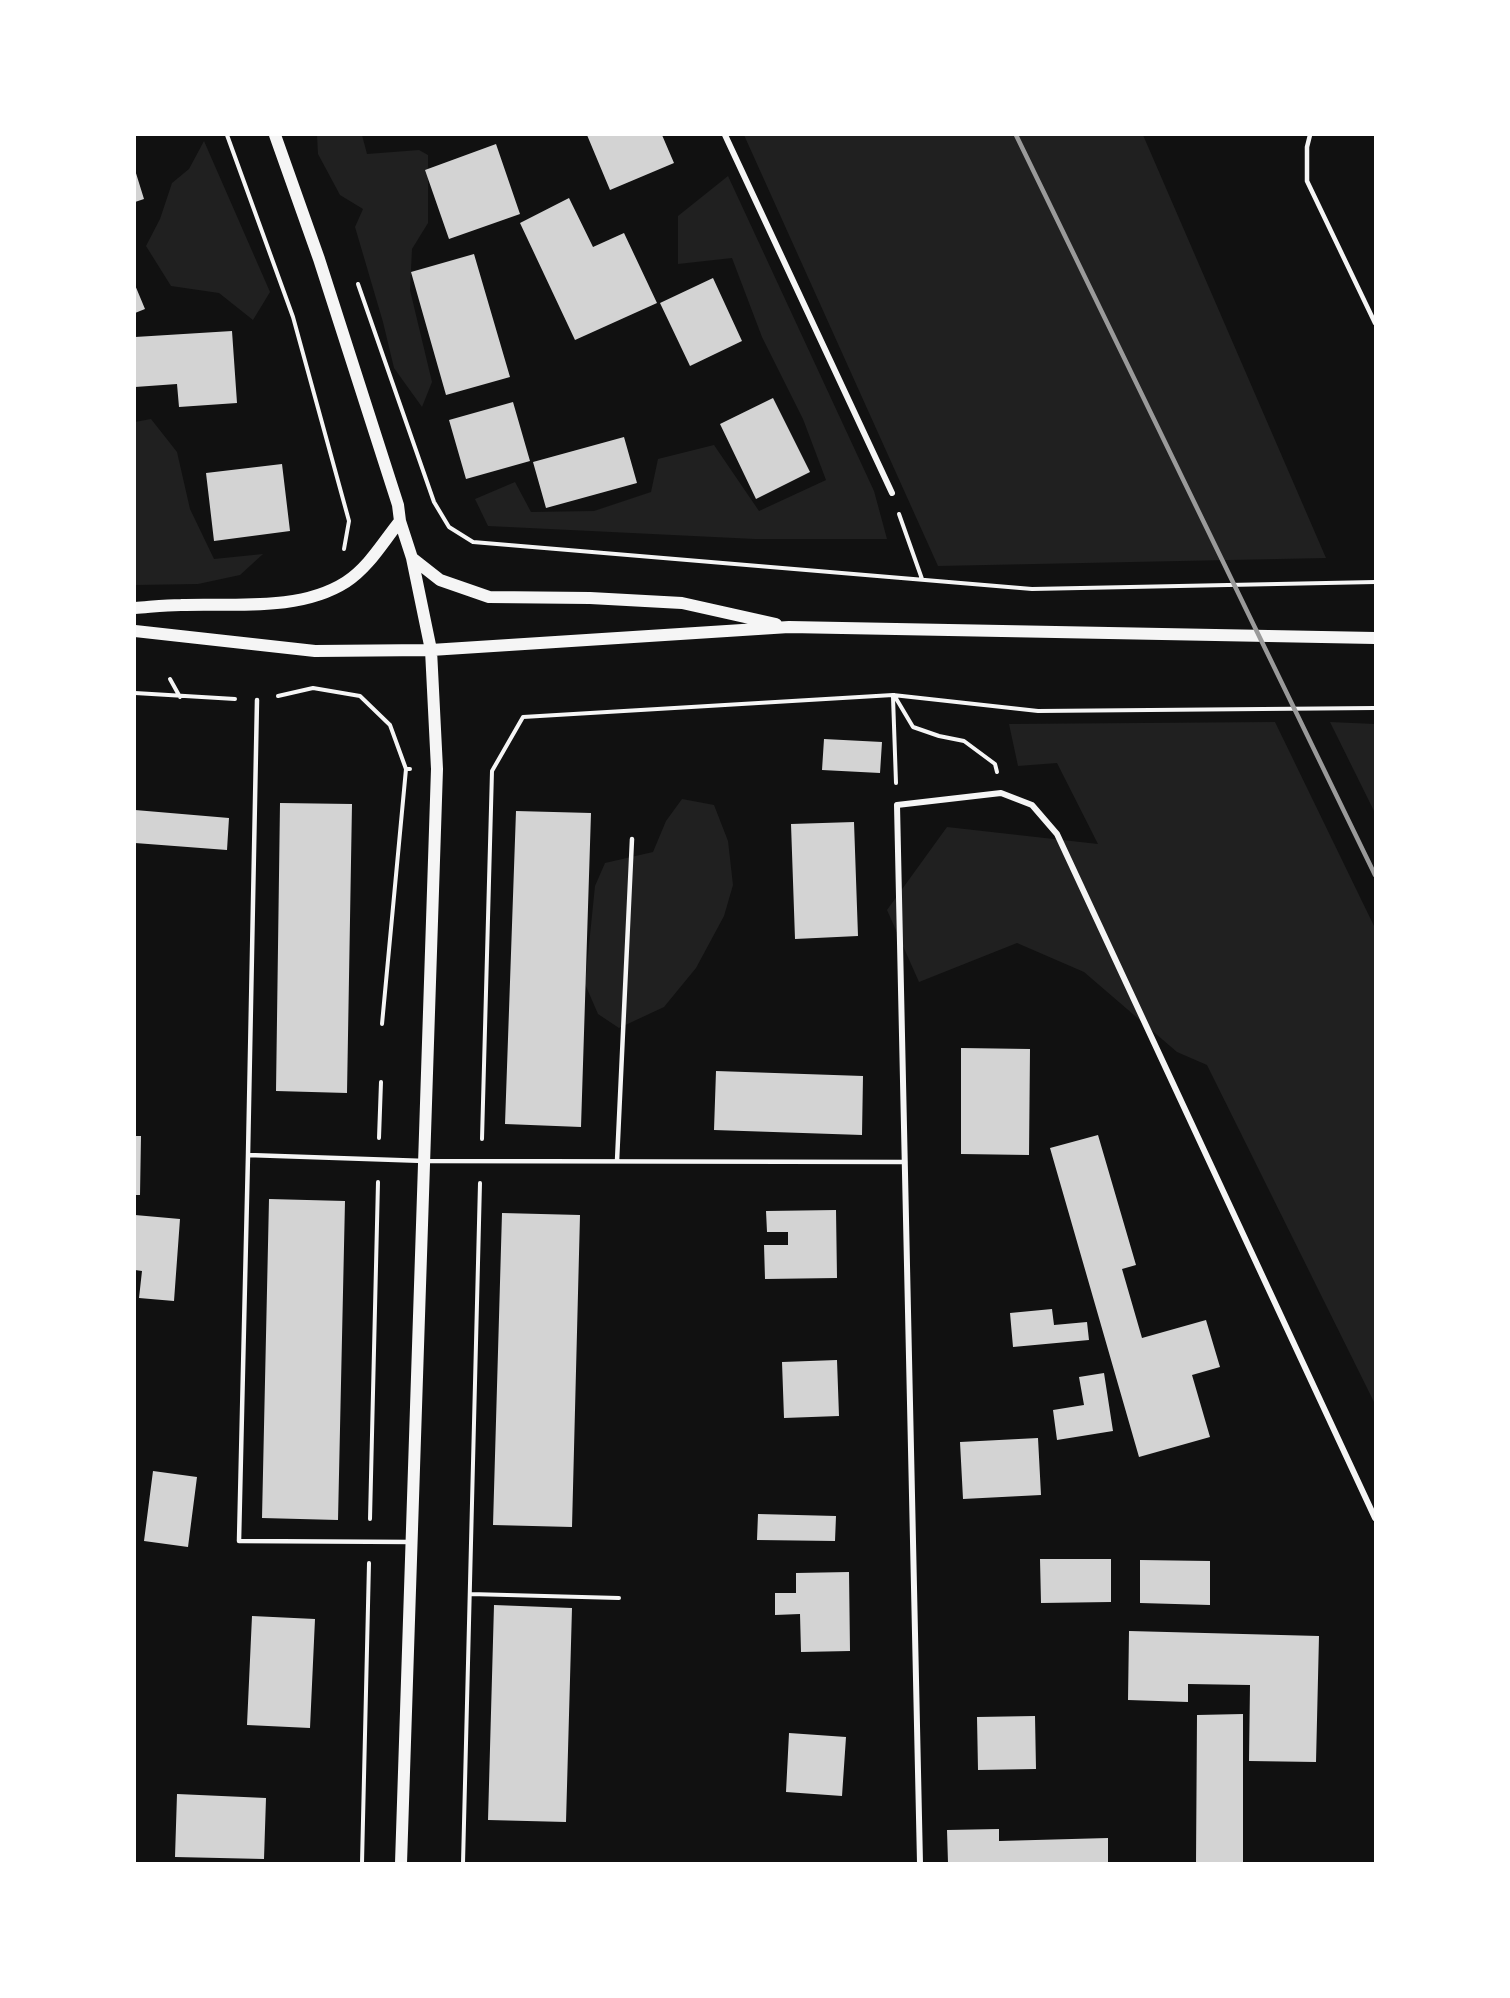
<!DOCTYPE html>
<html>
<head>
<meta charset="utf-8">
<style>
  body { margin:0 }
  #map { position:relative; width:1510px; height:1998px; overflow:hidden; background:#111; font-family:Overpass,sans-serif }
  canvas { display:block }
  .frame { position:absolute; inset:0; border:136px solid #fff; pointer-events:none }
</style>
</head>
<body>
<div id="map">
<canvas width="1510" height="1998"></canvas>
<div class="frame"></div>
</div>
<script>
const g = document.querySelector('canvas').getContext('2d');
g.lineJoin = 'round';
function fill(path, color) { g.fillStyle = color; g.fill(path, 'evenodd'); }
function stroke(path, color, width, dash) { g.strokeStyle = color; g.lineWidth = width; g.lineCap = dash ? 'butt' : 'round'; g.setLineDash(dash || []); g.stroke(path); }
fill(new Path2D(`
  M 317,135 L 362,135 L 367,154 L 419,150 L 428,155 L 428,223 L 412,249 L 410,290 L 432,382 L 422,407 L 394,368 L 383,322 L 355,227 L 363,209 L 340,195 L 318,154 Z
  M 744,135 L 1143,135 L 1326,558 L 938,566 Z
  M 204,141 L 270,292 L 253,320 L 219,293 L 171,286 L 146,246 L 160,219 L 172,183 L 189,169 Z
  M 728,176 L 874,491 L 887,539 L 755,539 L 488,526 L 475,499 L 515,482 L 531,512 L 594,511 L 651,492 L 658,459 L 714,445 L 759,511 L 826,480 L 803,419 L 762,337 L 732,258 L 678,264 L 678,216 Z
  M 151,419 L 177,452 L 190,509 L 214,559 L 263,554 L 240,575 L 198,584 L 135,585 L 135,422 Z
  M 1275,722 L 1375,928 L 1375,1404 L 1207,1065 L 1177,1052 L 1084,972 L 1017,943 L 919,982 L 887,910 L 947,827 L 1098,844 L 1057,763 L 1018,766 L 1009,724 Z
  M 1330,722 L 1375,724 L 1375,813 Z
  M 682,799 L 714,805 L 728,841 L 733,885 L 724,916 L 696,968 L 664,1007 L 619,1028 L 598,1014 L 585,984 L 595,886 L 605,863 L 653,852 L 666,821 Z`), '#202020');
fill(new Path2D(`
  M 587,135 L 662,135 L 674,163 L 610,190 Z
  M 496,144 L 520,214 L 449,239 L 425,170 Z
  M 135,170 L 144,199 L 135,202 Z
  M 569,198 L 593,247 L 624,233 L 657,303 L 575,340 L 520,223 Z
  M 474,254 L 510,377 L 446,395 L 411,272 Z
  M 713,278 L 742,341 L 690,366 L 660,303 Z
  M 135,285 L 145,309 L 135,313 Z
  M 232,331 L 237,403 L 179,407 L 177,384 L 135,387 L 135,337 Z
  M 773,398 L 810,472 L 756,499 L 720,424 Z
  M 513,402 L 530,461 L 466,479 L 449,420 Z
  M 624,437 L 637,483 L 546,508 L 533,462 Z
  M 282,464 L 290,531 L 214,541 L 206,473 Z
  M 824,739 L 882,742 L 880,773 L 822,770 Z
  M 280,803 L 352,804 L 347,1093 L 276,1091 Z
  M 135,810 L 229,818 L 227,850 L 135,843 Z
  M 516,811 L 591,813 L 581,1127 L 505,1124 Z
  M 854,822 L 858,936 L 795,939 L 791,824 Z
  M 961,1048 L 1030,1049 L 1029,1155 L 961,1154 Z
  M 716,1071 L 863,1076 L 862,1135 L 714,1130 Z
  M 1098,1135 L 1136,1265 L 1122,1269 L 1142,1338 L 1206,1320 L 1220,1367 L 1192,1375 L 1210,1437 L 1139,1457 L 1050,1148 Z
  M 135,1136 L 141,1136 L 140,1195 L 135,1195 Z
  M 269,1199 L 345,1201 L 338,1520 L 262,1518 Z
  M 836,1210 L 837,1278 L 765,1279 L 764,1245 L 788,1245 L 788,1232 L 767,1232 L 766,1211 Z
  M 502,1213 L 580,1215 L 572,1527 L 493,1525 Z
  M 135,1215 L 180,1219 L 174,1301 L 139,1298 L 142,1271 L 135,1270 Z
  M 1052,1309 L 1054,1325 L 1087,1322 L 1089,1340 L 1013,1347 L 1010,1313 Z
  M 837,1360 L 839,1416 L 784,1418 L 782,1362 Z
  M 1104,1373 L 1113,1431 L 1057,1440 L 1053,1410 L 1084,1405 L 1079,1377 Z
  M 1038,1438 L 1041,1495 L 963,1499 L 960,1442 Z
  M 153,1471 L 197,1477 L 188,1547 L 144,1541 Z
  M 758,1514 L 836,1516 L 835,1541 L 757,1540 Z
  M 1040,1559 L 1111,1559 L 1111,1602 L 1041,1603 Z
  M 1140,1560 L 1210,1561 L 1210,1605 L 1140,1603 Z
  M 849,1572 L 850,1651 L 801,1652 L 800,1614 L 775,1615 L 775,1593 L 796,1593 L 796,1573 Z
  M 494,1605 L 572,1608 L 566,1822 L 488,1820 Z
  M 252,1616 L 315,1619 L 310,1728 L 247,1725 Z
  M 1129,1631 L 1319,1636 L 1316,1762 L 1249,1761 L 1250,1685 L 1188,1684 L 1188,1702 L 1128,1700 Z
  M 1243,1714 L 1243,1863 L 1196,1863 L 1197,1715 Z
  M 1035,1716 L 1036,1769 L 978,1770 L 977,1717 Z
  M 789,1733 L 846,1737 L 842,1796 L 786,1792 Z
  M 177,1794 L 266,1798 L 264,1859 L 175,1857 Z
  M 999,1829 L 999,1841 L 1108,1838 L 1108,1863 L 948,1863 L 947,1830 Z`), '#d3d3d3');
stroke(new Path2D(`
  M 227,135 L 293,317 L 349,521 L 344,549
  M 358,284 L 434,502 L 449,527 L 473,542 L 1032,589 L 1375,582
  M 899,514 L 922,579
  M 170,679 L 180,697
  M 135,693 L 235,699
  M 894,695 L 913,727 L 939,736 L 964,741 L 995,764 L 997,772
  M 278,696 L 313,688 L 360,696 L 390,725 L 406,769 L 410,769
  M 893,697 L 896,783
  M 382,1024 L 406,769
  M 379,1138 L 381,1082
  M 482,1139 L 492,771 L 523,717 L 893,695 L 1038,711 L 1375,708
  M 370,1519 L 378,1182
  M 470,1594 L 619,1598
  M 362,1863 L 369,1563
  M 463,1863 L 480,1183`), '#f5f5f5', 4);
stroke(new Path2D(`
  M 1310,135 L 1307,147 L 1307,181 L 1375,323
  M 248,1155 L 257,700
  M 617,1161 L 632,839
  M 412,1542 L 239,1541 L 248,1155 L 425,1161 L 905,1162`), '#f5f5f5', 4.5);
stroke(new Path2D(`
  M 725,135 L 892,493
  M 920,1863 L 897,805 L 1001,793 L 1032,805 L 1057,834 L 1375,1518`), '#f5f5f5', 6);
stroke(new Path2D(`
  M 275,135 L 319,259 L 398,505 L 400,521 L 412,558 L 431,650 L 437,769 L 401,1863
  M 412,558 L 440,580 L 489,597 L 590,598 L 682,603 L 776,624
  M 135,608 C 150,607 165,605 181,605 C 234,603 299,612 346,582 C 369,567 383,542 400,521
  M 135,631 L 315,651 L 431,650 L 789,627 L 1375,638`), '#f5f5f5', 12);
stroke(new Path2D(`
  M 1016,135 L 1375,875`), '#9a9a9a', 4.5);
</script>
</body>
</html>
